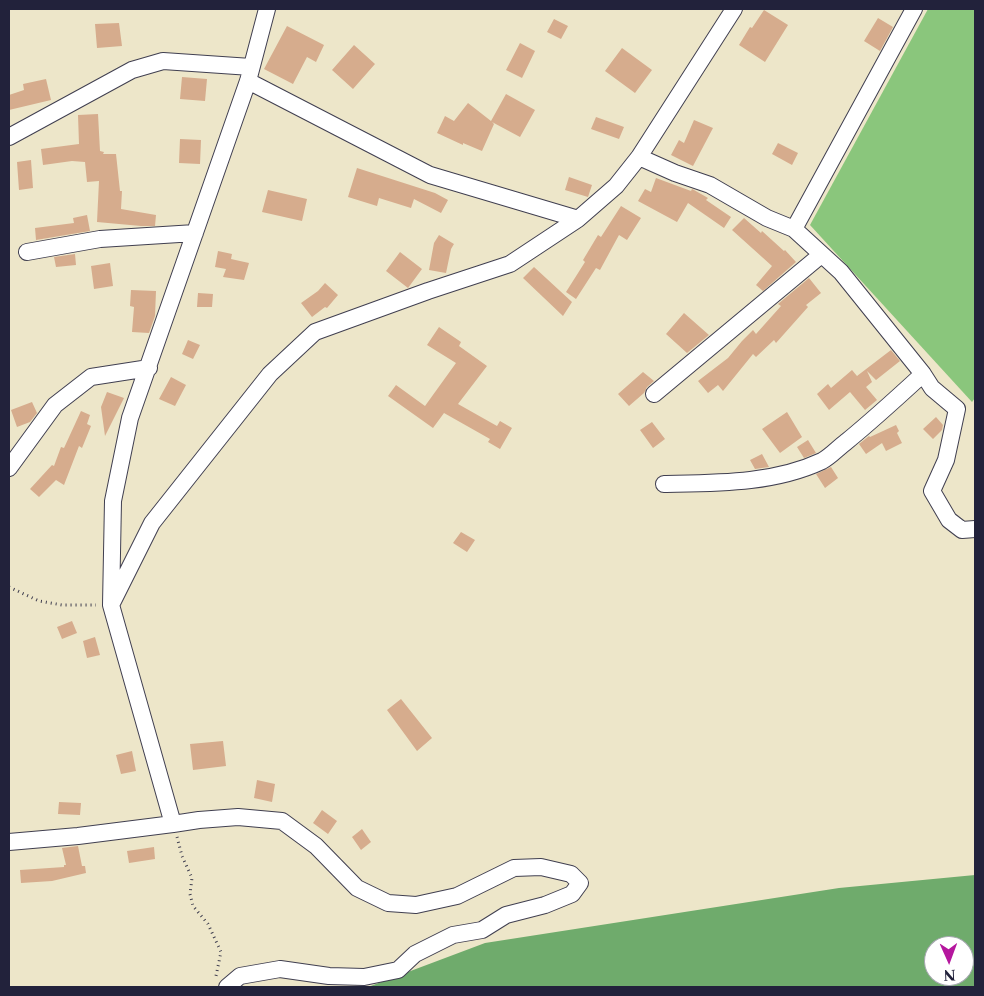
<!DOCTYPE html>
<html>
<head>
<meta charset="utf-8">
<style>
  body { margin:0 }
  #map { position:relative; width:984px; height:996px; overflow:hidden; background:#ede6c9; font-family:"Libre Caslon Text",serif }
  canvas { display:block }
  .frame { position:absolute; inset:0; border:10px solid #22223b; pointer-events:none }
  .north { position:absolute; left:924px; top:936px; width:50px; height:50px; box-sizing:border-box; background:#fff; border:1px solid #a7a7b1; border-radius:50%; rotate:178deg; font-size:14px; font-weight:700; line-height:20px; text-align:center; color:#22223b }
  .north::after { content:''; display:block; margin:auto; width:18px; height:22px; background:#b5179e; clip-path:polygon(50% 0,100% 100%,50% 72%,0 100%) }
</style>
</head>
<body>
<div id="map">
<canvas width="984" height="996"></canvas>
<div class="frame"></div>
<div class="north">N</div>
</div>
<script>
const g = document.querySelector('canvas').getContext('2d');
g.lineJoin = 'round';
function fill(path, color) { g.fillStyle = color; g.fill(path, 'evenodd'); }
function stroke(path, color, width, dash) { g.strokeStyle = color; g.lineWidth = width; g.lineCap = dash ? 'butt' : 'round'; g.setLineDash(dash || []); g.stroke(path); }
fill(new Path2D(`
  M 928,9 L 975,9 L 975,398 L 972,402 L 810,225 Z`), '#8ac67c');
fill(new Path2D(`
  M 975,875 L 975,987 L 368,987 L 485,943 L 839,888 ZM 934,946 L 964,946 L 964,976 L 934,976 Z`), '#6fab6c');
fill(new Path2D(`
  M 764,10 L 788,25 L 765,62 L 739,45 L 750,27 L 752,28 Z
  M 878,18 L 893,27 L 880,51 L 864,41 Z
  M 554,19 L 568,26 L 561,39 L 547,32 Z
  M 119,23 L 122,46 L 97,48 L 95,24 Z
  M 287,26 L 324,45 L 316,62 L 307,57 L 293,84 L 264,69 Z
  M 520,43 L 535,51 L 522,78 L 506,70 Z
  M 354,45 L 375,64 L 353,89 L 332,70 Z
  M 622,48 L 652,70 L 635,93 L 605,71 Z
  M 182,77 L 207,79 L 205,101 L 180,99 Z
  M 46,79 L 51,100 L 9,110 L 9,95 L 24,90 L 23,84 Z
  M 506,94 L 535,110 L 520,137 L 492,122 L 494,124 L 482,151 L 463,143 L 463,145 L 437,133 L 445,116 L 454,121 L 468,103 L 491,121 Z
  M 98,114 L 100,151 L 104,152 L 103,154 L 116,154 L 120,191 L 122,191 L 121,209 L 156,215 L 155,226 L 141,226 L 97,222 L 99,181 L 87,182 L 85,162 L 72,161 L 43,165 L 41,149 L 79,144 L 78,115 Z
  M 596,117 L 624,127 L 619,139 L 591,129 Z
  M 694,120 L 713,128 L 693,166 L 671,155 L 679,140 L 684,143 Z
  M 180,139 L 201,140 L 200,164 L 179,163 Z
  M 778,143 L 798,153 L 792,165 L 772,154 Z
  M 31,160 L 33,188 L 19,190 L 17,162 Z
  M 357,168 L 435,193 L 448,200 L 441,213 L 414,199 L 411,208 L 379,198 L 377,206 L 348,197 Z
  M 569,177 L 592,185 L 588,197 L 565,190 Z
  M 656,178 L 691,191 L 692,189 L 694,190 L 708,198 L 706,200 L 731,217 L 724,228 L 688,203 L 677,222 L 638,201 L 645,189 L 651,192 Z
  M 268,190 L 307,199 L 302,221 L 262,212 Z
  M 621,206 L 641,218 L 627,240 L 619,235 L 600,270 L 596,268 L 576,299 L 566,292 L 585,262 L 583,260 L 598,235 L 601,237 Z
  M 87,215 L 90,231 L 36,240 L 35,228 L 74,223 L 73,218 Z
  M 744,218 L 761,233 L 762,231 L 784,251 L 785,250 L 796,262 L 763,291 L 756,285 L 772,266 L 732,230 Z
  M 439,235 L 454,244 L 451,249 L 446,273 L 429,270 L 434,243 Z
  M 218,251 L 232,254 L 231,259 L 249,263 L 244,280 L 223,277 L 226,269 L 215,267 Z
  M 400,252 L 422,269 L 408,288 L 386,271 Z
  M 75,254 L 76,265 L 56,267 L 54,257 Z
  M 110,263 L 113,286 L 94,289 L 91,266 Z
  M 534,267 L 572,302 L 563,316 L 523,278 Z
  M 809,278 L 821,293 L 806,305 L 808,307 L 776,343 L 774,340 L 756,357 L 753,354 L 723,391 L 718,385 L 708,393 L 698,381 L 728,358 L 742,341 L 753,330 L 756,334 L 781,306 L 778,304 Z
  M 325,283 L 338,295 L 327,308 L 325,307 L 312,317 L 301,303 L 318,291 Z
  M 131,290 L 156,291 L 155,316 L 149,333 L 132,332 L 134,307 L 130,306 Z
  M 198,293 L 213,294 L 212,307 L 197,307 Z
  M 684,313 L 709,335 L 687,353 L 666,334 Z
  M 439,327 L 461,342 L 459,346 L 487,366 L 458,404 L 497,426 L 500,421 L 512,428 L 500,449 L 488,442 L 490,439 L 444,413 L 433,428 L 388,396 L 396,385 L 425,406 L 456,363 L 427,345 Z
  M 188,340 L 200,345 L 193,359 L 182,354 Z
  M 891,350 L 900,361 L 876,380 L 867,371 L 872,382 L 866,387 L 877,400 L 865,410 L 850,392 L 829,410 L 817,394 L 828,384 L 831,388 L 852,370 L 857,376 Z
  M 643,372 L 654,381 L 647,387 L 644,393 L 629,406 L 618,394 Z
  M 171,377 L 186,385 L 175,406 L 159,399 Z
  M 107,392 L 124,398 L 105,436 L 101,407 Z
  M 32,402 L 37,413 L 30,422 L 17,427 L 11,410 Z
  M 81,411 L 90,415 L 87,424 L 91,426 L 82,448 L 79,446 L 64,485 L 56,480 L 39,497 L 30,489 L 52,465 L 54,466 L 61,447 L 64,448 Z
  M 787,412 L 802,437 L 780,453 L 762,429 Z
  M 936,417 L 943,425 L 942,430 L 933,439 L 923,429 Z
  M 652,422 L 665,439 L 653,448 L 640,430 Z
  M 896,425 L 899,431 L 897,433 L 902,443 L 886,451 L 882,443 L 866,454 L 859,444 L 869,436 L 870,437 Z
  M 808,440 L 816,453 L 804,458 L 797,447 Z
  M 762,454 L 769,467 L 755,469 L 750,460 Z
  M 831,467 L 838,478 L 825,488 L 816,474 Z
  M 461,532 L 475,540 L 467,552 L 453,543 Z
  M 72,621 L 77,633 L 62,639 L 57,627 Z
  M 95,637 L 100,655 L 87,658 L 83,641 Z
  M 401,699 L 432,738 L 417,751 L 387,710 Z
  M 223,741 L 226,766 L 193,770 L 190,744 Z
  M 132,751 L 136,771 L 121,774 L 116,755 Z
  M 257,780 L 275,784 L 272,802 L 254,798 Z
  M 59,802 L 81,803 L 80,815 L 58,814 Z
  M 322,810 L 337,821 L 328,834 L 313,823 Z
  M 362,829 L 371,842 L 361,850 L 352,837 Z
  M 78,846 L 82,866 L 85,866 L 86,873 L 52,881 L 21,883 L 20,870 L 64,867 L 64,865 L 66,865 L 62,848 Z
  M 154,847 L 155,859 L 129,863 L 127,851 Z`), '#d6ac8d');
const minor = new Path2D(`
  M 248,81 L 430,175 L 578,219
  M 9,137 L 132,70 L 163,61 L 251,67
  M 639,157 L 675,173 L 710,185 L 767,218 L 794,229 L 841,272 L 923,374 L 932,388 L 957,409 L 946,460 L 932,491 L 949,520 L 962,530 L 975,529
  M 794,229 L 914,9
  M 27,252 L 100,239 L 195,233
  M 654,394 L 821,255
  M 9,468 L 55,405 L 91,377 L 149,368
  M 664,484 C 716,483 773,484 822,461 C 830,457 838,448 846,442 C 873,420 898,397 923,374
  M 111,605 L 152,523 L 270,374 L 315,332 L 428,291 L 510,264 L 578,219 L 616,186 L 639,157 L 734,9
  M 173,824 L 111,605 L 113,501 L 130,418 L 248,81 L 267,9
  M 9,842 L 78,836 L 173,824 L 199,820 L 238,817 L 282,821 L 316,846 L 357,888 L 388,903 L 416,905 L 457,896 L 514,868 L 541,867 L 571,874 L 580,883 L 572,894 L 545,905 L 506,915 L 482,930 L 453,935 L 415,954 L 398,970 L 364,977 L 329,976 L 280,969 L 240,976 L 227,987`);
stroke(minor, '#403f50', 18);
stroke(new Path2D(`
  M 9,587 L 39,601 L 62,605 L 96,605
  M 177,837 L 182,856 L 192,878 L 190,894 L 193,906 L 208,924 L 221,952 L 216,976`), '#403f50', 3, [1, 4]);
stroke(minor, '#fff', 16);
</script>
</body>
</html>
